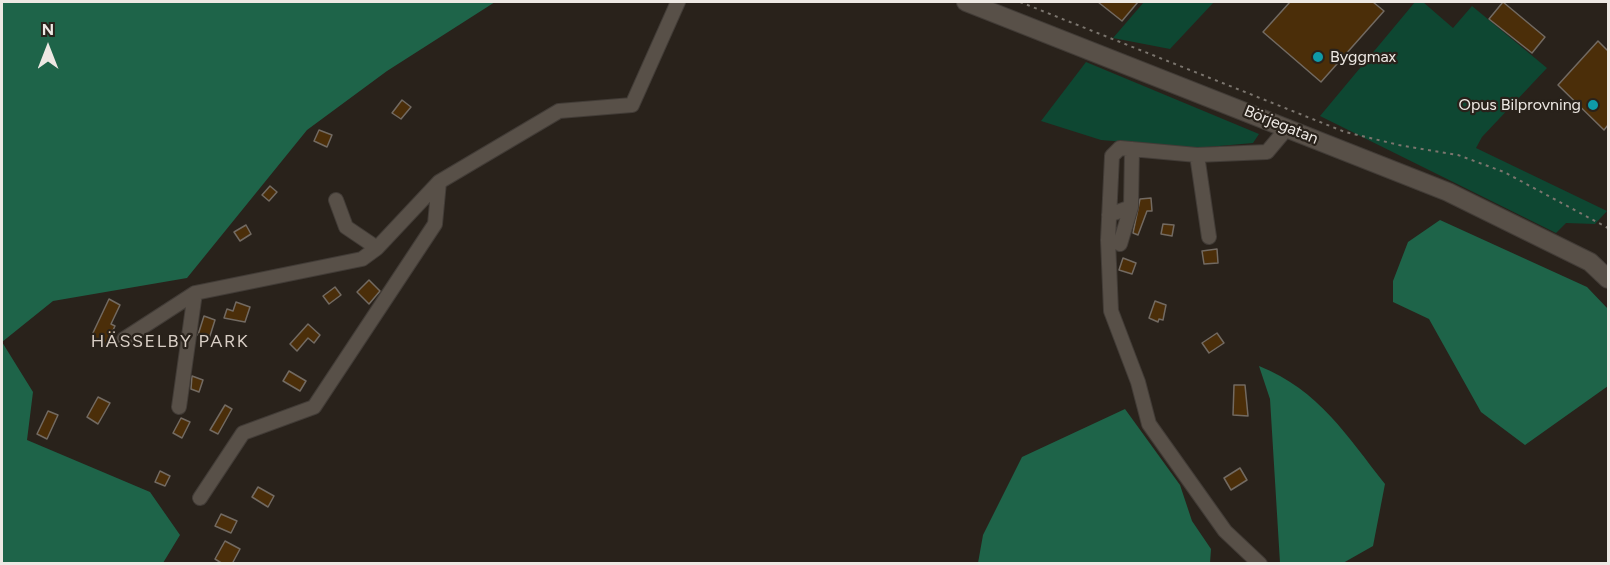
<!DOCTYPE html>
<html>
<head>
<meta charset="utf-8">
<style>
  body { margin:0 }
  #map { position:relative; width:1610px; height:565px; overflow:hidden; background:#29221b; font-family:Figtree,sans-serif }
  canvas { display:block }
  .frame { position:absolute; inset:0; border:3px solid #ede8e3; pointer-events:none }
  .north { position:absolute; left:18px; top:18px; width:60px; height:60px; -webkit-text-stroke:4px #29221b; paint-order:stroke; rotate:0deg; font-size:16px; font-weight:700; line-height:24px; text-align:center; color:#ede8e3 }
  .north::after { content:''; display:block; margin:auto; width:21px; height:27px; background:#ede8e3; clip-path:polygon(50% 0,100% 100%,50% 72%,0 100%) }
</style>
</head>
<body>
<div id="map">
<canvas width="1610" height="565"></canvas>
<div class="frame"></div>
<div class="north">N</div>
</div>
<script>
const g = document.querySelector('canvas').getContext('2d');
g.lineJoin = 'round';
function fill(path, color) { g.fillStyle = color; g.fill(path, 'evenodd'); }
function stroke(path, color, width, dash) { g.strokeStyle = color; g.lineWidth = width; g.lineCap = dash ? 'butt' : 'round'; g.setLineDash(dash || []); g.stroke(path); }
function drawText(font, color, halo, rows, align = 'center') {
  g.font = font + ' Figtree,sans-serif'; g.lineWidth = 4.5; g.setLineDash([]); g.textBaseline = 'middle'; g.strokeStyle = halo; g.fillStyle = color; for (const [text, x, y, turn = 0] of rows) {
    g.save(); g.translate(x, y); g.rotate((+turn || 0) * Math.PI / 180); g.textAlign = isNaN(turn) ? turn : align; if (halo) g.strokeText(text, 0, 0); g.fillText(text, 0, 0); g.restore();
  }
}
fill(new Path2D(`
  M 1144,2 L 1214,2 L 1170,49 L 1113,38 Z
  M 1415,2 L 1423,2 L 1453,28 L 1472,6 L 1547,68 L 1482,137 L 1476,148 L 1607,211 L 1595,224 L 1566,223 L 1556,233 L 1320,116 Z
  M 1086,62 L 1259,134 L 1253,143 L 1196,148 L 1101,140 L 1041,121 Z`), '#0e4732');
fill(new Path2D(`
  M 2,2 L 495,2 L 387,71 L 307,130 L 187,278 L 53,301 L 2,342 Z
  M 1440,220 L 1587,287 L 1608,309 L 1608,386 L 1525,445 L 1481,412 L 1429,319 L 1393,302 L 1393,281 L 1408,242 Z
  M 2,342 L 33,392 L 27,440 L 150,492 L 180,535 L 163,563 L 2,563 Z
  M 1259,366 C 1319,390 1347,436 1385,484 L 1373,546 L 1343,563 L 1280,563 L 1270,399 Z
  M 1125,409 L 1180,485 L 1192,521 L 1211,549 L 1210,563 L 978,563 L 983,535 L 1022,457 Z`), '#1e6449');
const building = new Path2D(`
  M 1098,2 L 1138,2 L 1122,21 Z
  M 1290,2 L 1373,2 L 1384,11 L 1321,82 L 1263,32 Z
  M 1503,2 L 1545,37 L 1532,53 L 1489,19 Z
  M 1598,41 L 1608,51 L 1608,125 L 1604,130 L 1558,85 Z
  M 402,100 L 411,107 L 401,119 L 392,113 Z
  M 319,130 L 332,135 L 327,147 L 314,141 Z
  M 270,186 L 277,192 L 269,201 L 262,195 Z
  M 1151,198 L 1152,211 L 1147,211 L 1138,235 L 1133,233 L 1140,199 Z
  M 1163,224 L 1174,225 L 1172,236 L 1161,234 Z
  M 246,225 L 251,234 L 240,241 L 234,232 Z
  M 1217,249 L 1218,263 L 1204,264 L 1202,251 Z
  M 1123,258 L 1136,263 L 1132,274 L 1119,270 Z
  M 369,280 L 380,291 L 369,304 L 357,292 Z
  M 335,287 L 341,295 L 329,304 L 323,296 Z
  M 109,299 L 120,305 L 111,324 L 115,326 L 106,345 L 91,337 Z
  M 1155,301 L 1166,305 L 1163,320 L 1159,319 L 1158,322 L 1149,318 Z
  M 236,302 L 250,307 L 245,322 L 224,318 L 227,309 L 233,311 Z
  M 204,316 L 215,320 L 209,339 L 198,335 Z
  M 308,324 L 320,335 L 314,343 L 308,338 L 297,351 L 290,344 Z
  M 1217,333 L 1224,343 L 1209,353 L 1202,343 Z
  M 289,371 L 306,381 L 300,391 L 283,381 Z
  M 192,376 L 203,380 L 199,392 L 191,389 Z
  M 1234,385 L 1245,385 L 1248,416 L 1233,415 Z
  M 98,397 L 110,403 L 98,424 L 87,417 Z
  M 225,405 L 232,409 L 218,434 L 210,430 Z
  M 48,411 L 58,415 L 47,439 L 37,434 Z
  M 181,418 L 190,422 L 182,438 L 173,433 Z
  M 1240,468 L 1247,480 L 1231,490 L 1224,478 Z
  M 160,471 L 170,476 L 165,486 L 155,482 Z
  M 258,487 L 274,496 L 268,507 L 252,497 Z
  M 221,514 L 237,521 L 231,533 L 215,526 Z
  M 225,541 L 240,549 L 232,564 L 223,564 L 215,559 Z`);
fill(building, '#4b2e09');
stroke(building, '#726a62', 1.5);
const minor = new Path2D(`
  M 1197,155 L 1209,237
  M 336,200 L 346,227 L 377,248 L 439,182
  M 1109,215 L 1131,207 L 1132,149
  M 1120,244 L 1131,207
  M 124,339 L 195,293 L 362,259 L 377,248
  M 179,407 L 195,293
  M 200,498 L 243,433 L 314,407 L 435,224 L 439,182 L 559,111 L 632,105 L 678,2
  M 1260,564 L 1225,531 L 1149,424 L 1138,382 L 1111,311 L 1108,240 L 1112,156 L 1120,148 L 1197,155 L 1267,152 L 1288,127`);
const secondary = new Path2D(`
  M 966,2 L 1448,192 L 1590,262 L 1608,279`);
stroke(minor, '#423c37', 16);
stroke(secondary, '#423c37', 20);
stroke(new Path2D(`
  M 1020,2 L 1345,132 L 1399,145 L 1458,155 L 1504,172 L 1608,228`), '#7b756e', 2, [3, 4.5]);
stroke(minor, '#585048', 14);
stroke(secondary, '#585048', 18);
for (const [x, y, r, color] of [
  [1318,57,6,"#0f9aa8"],
  [1593,105,6,"#0f9aa8"]
]) { const dot = new Path2D(); dot.arc(x, y, r, 0, 2 * Math.PI); g.fillStyle = color; g.fill(dot); stroke(dot, '#29221b', 2); }
drawText('16px', '#ede8e3', '#29221b', [
  ["Byggmax",1330,57],
  ["Opus Bilprovning",1581,105,"right"]
], 'left');
drawText('16px', '#ede8e3', '#29221b', [
  ["Börjegatan",1281,125,22]
]);
g.letterSpacing = '1.5px';
drawText('18px', '#d8cec5', '#29221b', [
  ["HÄSSELBY PARK",170,342]
]);
g.letterSpacing = '0px';
</script>
</body>
</html>
